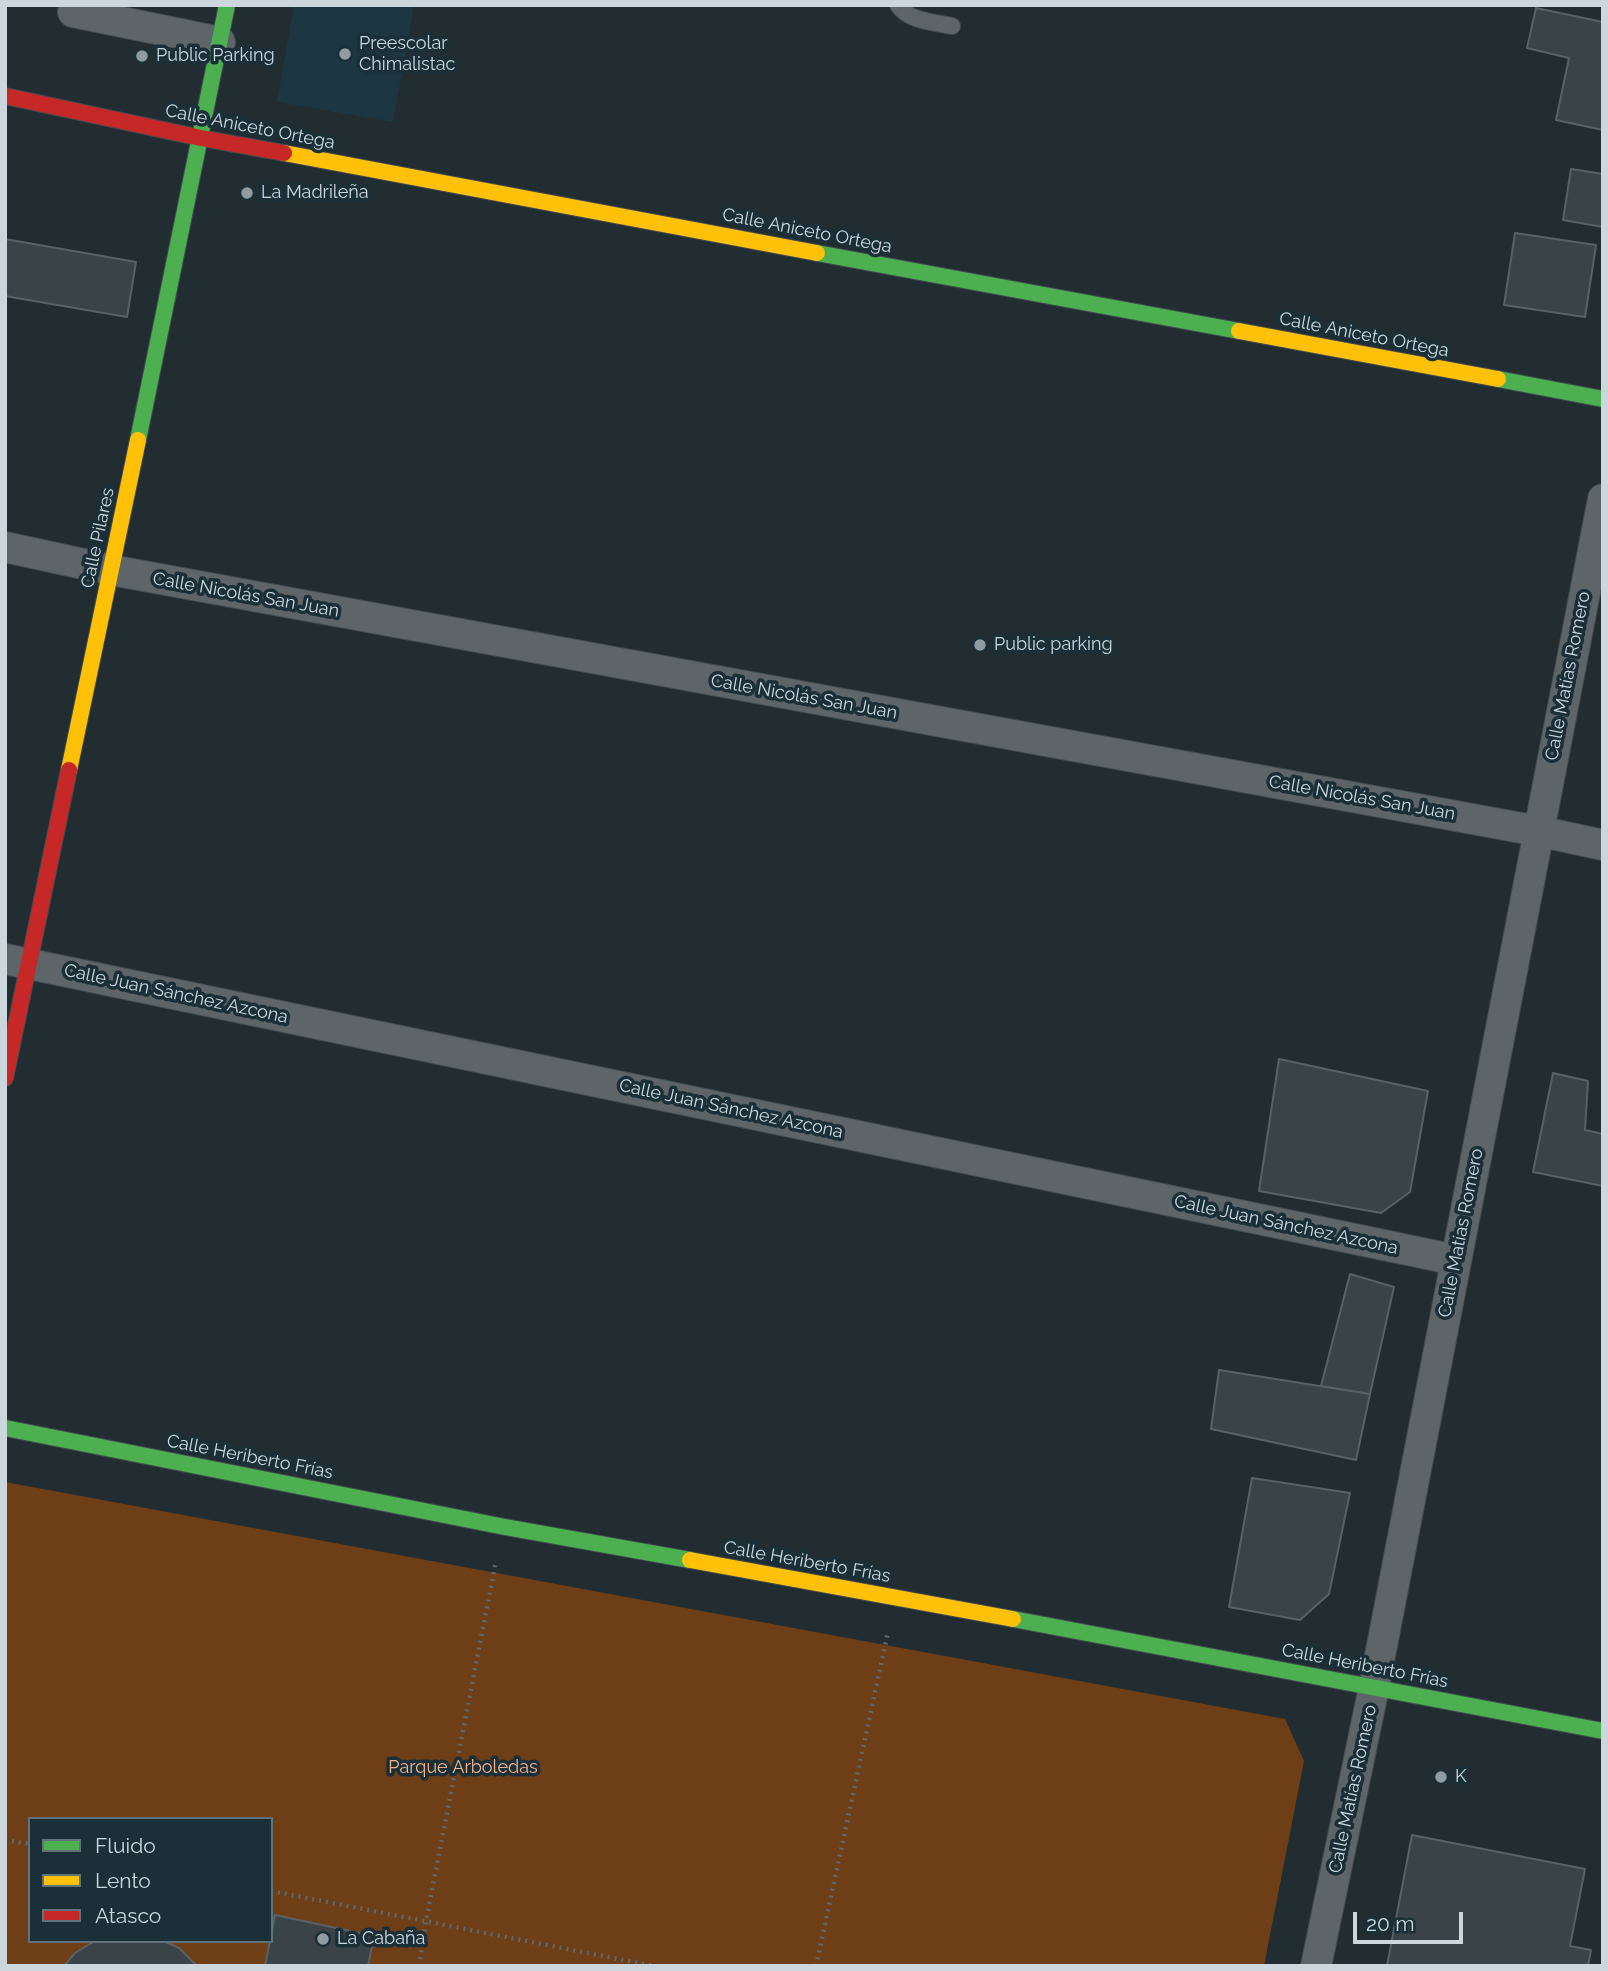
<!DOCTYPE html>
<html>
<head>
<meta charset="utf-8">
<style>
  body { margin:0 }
  #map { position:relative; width:1608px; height:1971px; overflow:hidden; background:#222d32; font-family:Raleway,sans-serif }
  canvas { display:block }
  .frame { position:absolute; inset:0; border:7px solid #cbd7dd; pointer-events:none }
  .legend { position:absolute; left:28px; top:1817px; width:245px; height:126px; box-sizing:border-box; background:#1b2f39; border:2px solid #61727b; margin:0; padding:9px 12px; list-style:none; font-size:21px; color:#cbd7dd }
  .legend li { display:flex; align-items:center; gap:14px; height:35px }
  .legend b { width:35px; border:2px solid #61727b }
  .scale { position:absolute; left:1353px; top:1912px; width:110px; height:32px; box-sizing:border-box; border:4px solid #cbd7dd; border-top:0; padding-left:9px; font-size:21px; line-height:24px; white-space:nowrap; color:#cbd7dd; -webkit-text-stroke:5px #1b2f39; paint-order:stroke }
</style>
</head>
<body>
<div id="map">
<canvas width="1608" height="1971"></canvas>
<div class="frame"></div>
<ul class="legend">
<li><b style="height:9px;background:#4caf50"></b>Fluido</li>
<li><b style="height:9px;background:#ffc107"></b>Lento</li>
<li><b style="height:9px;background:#c62828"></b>Atasco</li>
</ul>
<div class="scale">20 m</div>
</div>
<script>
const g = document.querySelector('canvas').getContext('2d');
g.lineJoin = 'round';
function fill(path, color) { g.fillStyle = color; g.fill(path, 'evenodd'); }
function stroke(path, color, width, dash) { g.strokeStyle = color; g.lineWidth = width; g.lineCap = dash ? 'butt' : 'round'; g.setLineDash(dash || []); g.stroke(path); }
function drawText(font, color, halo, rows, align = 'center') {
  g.font = font + ' Raleway,sans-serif'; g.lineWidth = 7; g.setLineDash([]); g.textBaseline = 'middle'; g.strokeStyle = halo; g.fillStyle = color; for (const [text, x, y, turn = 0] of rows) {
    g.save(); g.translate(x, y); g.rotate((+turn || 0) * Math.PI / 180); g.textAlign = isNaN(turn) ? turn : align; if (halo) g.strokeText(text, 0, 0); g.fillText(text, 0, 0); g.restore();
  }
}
fill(new Path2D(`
  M 294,5 L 414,6 L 393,122 L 277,102 Z`), '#1c3642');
fill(new Path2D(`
  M 5,1482 L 1285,1719 L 1304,1761 L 1264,1966 L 5,1966 ZM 30,1819 L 271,1819 L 271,1941 L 30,1941 Z`), '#6e3f17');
const building = new Path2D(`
  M 1536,8 L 1603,22 L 1603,130 L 1556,120 L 1569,58 L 1527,48 Z
  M 1571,169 L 1603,174 L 1603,227 L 1563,220 Z
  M 1515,233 L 1596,245 L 1585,317 L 1504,305 Z
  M 5,239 L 136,262 L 127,317 L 5,296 Z
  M 1279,1059 L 1428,1091 L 1410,1192 L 1381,1213 L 1259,1191 Z
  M 1553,1073 L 1588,1081 L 1585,1130 L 1603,1134 L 1603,1186 L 1533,1172 Z
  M 1350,1274 L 1394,1287 L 1370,1394 L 1321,1386 Z
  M 1219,1370 L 1370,1394 L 1356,1460 L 1211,1429 Z
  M 1252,1478 L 1350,1493 L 1329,1594 L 1300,1620 L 1229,1607 Z
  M 1412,1835 L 1585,1869 L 1570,1946 L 1591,1950 L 1588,1966 L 1387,1966 Z
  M 275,1915 L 374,1936 L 368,1966 L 265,1966 Z
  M 95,1941 L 164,1941 L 179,1948 L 197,1966 L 64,1966 L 75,1953 Z`);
fill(building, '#3a4348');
stroke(building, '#586166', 2);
const lane = new Path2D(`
  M 898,5 C 908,21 934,22 952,26`);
const street = new Path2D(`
  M 73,12 L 220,42
  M 5,547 L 111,570 L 1538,831 L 1603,845
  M 5,959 L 1456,1260
  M 1316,1966 L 1374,1687 L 1603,499`);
const fast = new Path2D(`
  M 817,253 L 1239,331
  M 1498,379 L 1603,399
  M 138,440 L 227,5
  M 5,1428 L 505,1527 L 690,1560
  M 1013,1619 L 1603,1731`);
const slow = new Path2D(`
  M 284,153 L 817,253
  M 1239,331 L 1498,379
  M 69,770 L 138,440
  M 690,1560 L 1013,1619`);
const jam = new Path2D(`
  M 5,96 L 201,138 L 284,153
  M 5,1078 L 69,770`);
stroke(lane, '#414b50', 18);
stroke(street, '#414b50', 32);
stroke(fast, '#414b50', 18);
stroke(slow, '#414b50', 18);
stroke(jam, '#414b50', 18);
stroke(new Path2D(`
  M 5,1840 L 30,1844
  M 271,1891 L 654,1966
  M 419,1966 L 426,1921 L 496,1561
  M 816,1966 L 888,1632`), '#60686c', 4.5, [2, 5]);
stroke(lane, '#5d6569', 16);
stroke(street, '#5d6569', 30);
stroke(fast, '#4caf50', 16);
stroke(slow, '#ffc107', 16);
stroke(jam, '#c62828', 16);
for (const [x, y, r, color] of [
  [345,54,7,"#909ca1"],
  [142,56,7,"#909ca1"],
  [247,193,7,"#909ca1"],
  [980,645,7,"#909ca1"],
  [1441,1777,7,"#909ca1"],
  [323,1939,7,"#909ca1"]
]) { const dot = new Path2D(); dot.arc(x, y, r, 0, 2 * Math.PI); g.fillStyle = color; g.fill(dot); stroke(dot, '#1b2f39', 2.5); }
drawText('18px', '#cbd7dd', '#1b2f39', [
  ["Preescolar",359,44],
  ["Chimalistac",359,65],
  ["Public Parking",156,56],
  ["La Madrileña",261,193],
  ["Public parking",994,645],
  ["K",1455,1777],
  ["La Cabaña",337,1939]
], 'left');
drawText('18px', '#cbd7dd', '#1b2f39', [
  ["Calle Aniceto Ortega",250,127,11],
  ["Calle Aniceto Ortega",807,231,11],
  ["Calle Aniceto Ortega",1364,335,11],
  ["Calle Pilares",98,538,-78],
  ["Calle Nicolás San Juan",246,595,10],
  ["Calle Matías Romero",1568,676,-79],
  ["Calle Nicolás San Juan",804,697,10],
  ["Calle Nicolás San Juan",1362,798,10],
  ["Calle Juan Sánchez Azcona",176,994,12],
  ["Calle Juan Sánchez Azcona",731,1109,12],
  ["Calle Juan Sánchez Azcona",1286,1225,12],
  ["Calle Matías Romero",1461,1233,-79],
  ["Calle Heriberto Frías",250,1457,11],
  ["Calle Heriberto Frías",807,1562,10],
  ["Calle Heriberto Frías",1365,1666,11],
  ["Calle Matías Romero",1353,1789,-78]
]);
drawText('18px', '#f3b386', '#1b2f39', [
  ["Parque Arboledas",463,1768]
]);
</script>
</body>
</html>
